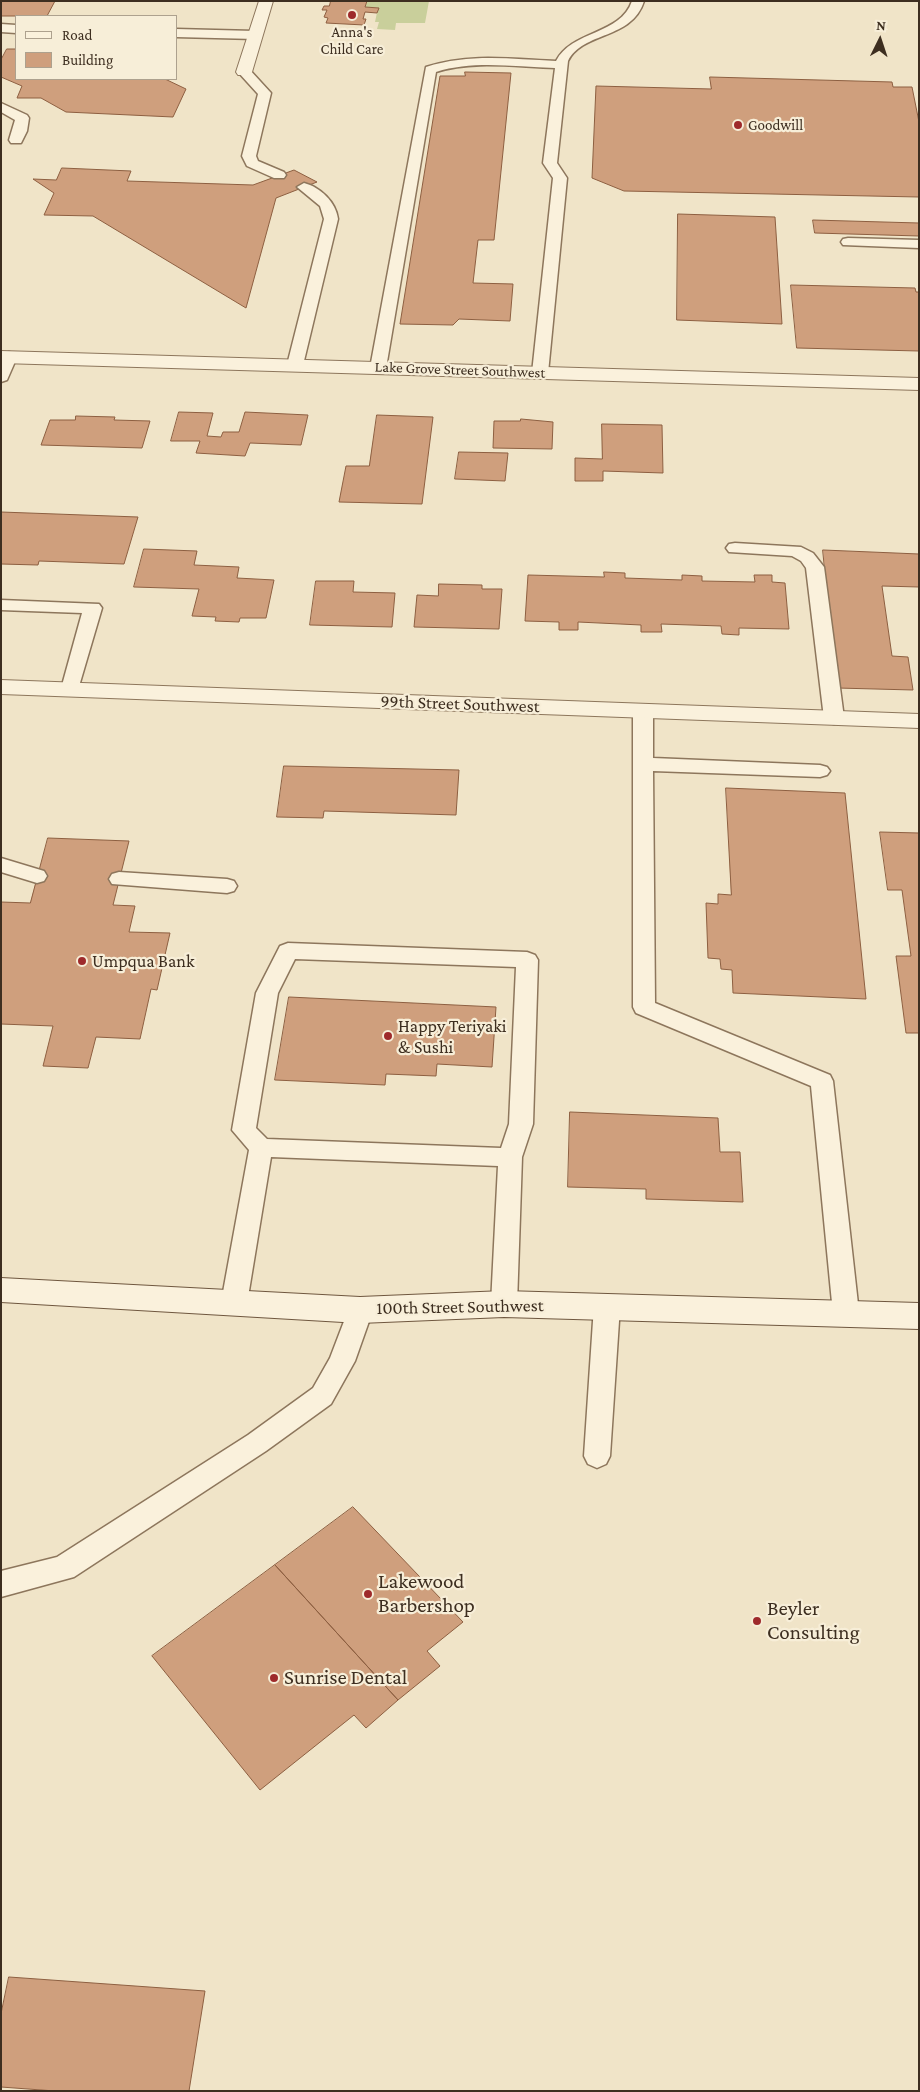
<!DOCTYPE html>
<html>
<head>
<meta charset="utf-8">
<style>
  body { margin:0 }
  #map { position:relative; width:920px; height:2092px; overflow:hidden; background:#f0e4c8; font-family:"Crimson Pro",serif }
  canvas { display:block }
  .frame { position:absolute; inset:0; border:2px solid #3d2e20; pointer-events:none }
  .legend { position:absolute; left:15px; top:15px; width:162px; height:65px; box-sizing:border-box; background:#f7eed8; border:1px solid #ada18e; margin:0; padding:6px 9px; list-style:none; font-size:15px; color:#3d2e20 }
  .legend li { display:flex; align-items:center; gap:10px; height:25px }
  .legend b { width:25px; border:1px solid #ada18e }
  .north { position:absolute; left:855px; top:15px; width:50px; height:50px; -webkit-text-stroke:4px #f7eed8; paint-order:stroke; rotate:4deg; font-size:14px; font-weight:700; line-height:20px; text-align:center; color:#3d2e20 }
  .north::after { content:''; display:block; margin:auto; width:18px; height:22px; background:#3d2e20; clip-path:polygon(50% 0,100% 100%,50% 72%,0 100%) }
</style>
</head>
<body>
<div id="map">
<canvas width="920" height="2092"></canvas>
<div class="frame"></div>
<ul class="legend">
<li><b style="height:6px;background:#faf1dc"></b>Road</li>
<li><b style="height:14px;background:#cf9f7d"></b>Building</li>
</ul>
<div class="north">N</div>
</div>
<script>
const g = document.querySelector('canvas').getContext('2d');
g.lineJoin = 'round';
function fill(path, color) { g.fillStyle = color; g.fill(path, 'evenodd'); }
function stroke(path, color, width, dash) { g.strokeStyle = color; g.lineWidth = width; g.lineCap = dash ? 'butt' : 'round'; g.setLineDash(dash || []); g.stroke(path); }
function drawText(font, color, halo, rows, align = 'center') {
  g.font = font + ' "Crimson Pro",serif'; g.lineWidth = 4.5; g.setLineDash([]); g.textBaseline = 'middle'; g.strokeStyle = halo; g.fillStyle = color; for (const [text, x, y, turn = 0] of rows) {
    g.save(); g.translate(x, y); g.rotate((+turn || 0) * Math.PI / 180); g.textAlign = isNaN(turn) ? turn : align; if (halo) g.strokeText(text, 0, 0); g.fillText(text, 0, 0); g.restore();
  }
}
fill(new Path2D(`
  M 367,1 L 429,1 L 425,23 L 396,23 L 395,30 L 377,29 L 379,22 L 375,22 L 378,8 L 365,7 Z`), '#c9cf9b');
const building = new Path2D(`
  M 1,1 L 55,1 L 47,16 L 1,16 Z
  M 331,1 L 367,1 L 365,7 L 379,8 L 377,13 L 365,12 L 363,19 L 366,19 L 364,25 L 326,23 L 328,18 L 324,17 L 327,10 L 322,10 L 324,6 L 329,6 Z
  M 7,49 L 16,49 L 16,79 L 165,79 L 186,89 L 173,117 L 66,112 L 41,98 L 17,98 L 22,86 L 1,77 L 1,60 Z
  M 465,72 L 511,73 L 494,240 L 478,240 L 473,283 L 513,284 L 510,321 L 459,319 L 453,325 L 400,324 L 440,76 L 465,76 Z
  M 710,77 L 892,82 L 893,87 L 912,87 L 919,122 L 919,197 L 624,191 L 592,178 L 596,86 L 711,89 Z
  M 62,168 L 131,171 L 127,181 L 253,185 L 294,170 L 317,182 L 276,198 L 246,308 L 93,216 L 44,215 L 54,193 L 33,179 L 56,180 Z
  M 678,214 L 775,217 L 782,324 L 677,320 Z
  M 813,220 L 919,223 L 919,236 L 815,233 Z
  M 791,285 L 915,288 L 916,292 L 919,292 L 919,351 L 797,348 Z
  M 179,412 L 213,413 L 207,436 L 221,437 L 223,432 L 239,432 L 245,412 L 308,415 L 301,445 L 250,443 L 245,456 L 196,453 L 200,441 L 171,441 Z
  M 377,415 L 433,417 L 422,504 L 339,502 L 346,466 L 369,466 Z
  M 76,416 L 115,417 L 114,420 L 150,421 L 142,448 L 41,445 L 50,420 L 75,420 Z
  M 521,419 L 553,422 L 552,449 L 493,448 L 494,421 L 520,421 Z
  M 602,424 L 662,425 L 663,473 L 603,471 L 603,481 L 575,481 L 575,458 L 602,459 Z
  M 459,452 L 508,453 L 505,481 L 455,479 Z
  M 1,512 L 138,517 L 124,564 L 39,561 L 38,565 L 1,564 Z
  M 144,549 L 197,551 L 194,565 L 239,567 L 237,578 L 274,580 L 266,618 L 240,618 L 239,622 L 215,621 L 216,617 L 192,616 L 199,589 L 134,587 Z
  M 823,550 L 919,554 L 919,587 L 882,586 L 892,656 L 908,657 L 913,690 L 837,688 Z
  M 604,572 L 625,573 L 625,578 L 682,580 L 682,575 L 702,576 L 702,581 L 755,582 L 754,575 L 772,575 L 772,582 L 785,583 L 789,629 L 739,628 L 739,635 L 722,634 L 721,626 L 661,624 L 662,632 L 641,632 L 641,625 L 578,622 L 578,630 L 559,630 L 559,622 L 525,621 L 528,575 L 604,577 Z
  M 316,581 L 354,581 L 353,592 L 395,593 L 392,627 L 310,625 Z
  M 439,584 L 482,585 L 482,589 L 502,589 L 499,629 L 414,627 L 417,595 L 438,596 Z
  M 284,766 L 459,770 L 456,815 L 324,811 L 323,818 L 277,817 Z
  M 726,788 L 845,793 L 866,999 L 733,993 L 732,970 L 721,969 L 720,959 L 708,958 L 706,903 L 718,904 L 718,894 L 731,895 Z
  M 880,832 L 919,833 L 919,1033 L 906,1033 L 896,956 L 911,956 L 902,890 L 888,890 Z
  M 48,838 L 129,841 L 113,905 L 135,906 L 129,932 L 170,933 L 157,990 L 151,989 L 140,1039 L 96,1037 L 88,1068 L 43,1066 L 53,1026 L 1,1024 L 1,902 L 30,903 Z
  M 289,997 L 496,1007 L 492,1067 L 437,1064 L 436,1076 L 386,1074 L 385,1085 L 275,1080 Z
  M 570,1112 L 718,1118 L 720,1152 L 740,1152 L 743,1202 L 646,1199 L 646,1189 L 568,1187 Z
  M 353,1507 L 463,1622 L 427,1651 L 440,1666 L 398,1700 L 275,1565 Z
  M 275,1565 L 398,1700 L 366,1728 L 354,1715 L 260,1790 L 152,1656 Z
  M 9,1977 L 205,1991 L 189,2091 L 55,2091 L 1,2087 L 1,2014 Z`);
fill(building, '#cf9f7d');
stroke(building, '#8d5f41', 1);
const lane = new Path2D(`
  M 632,1 L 644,1 C 632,40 583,31 568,61 L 557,163 L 567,178 L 548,373 L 546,376 L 534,376 L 532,373 L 553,178 L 543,163 L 555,68 C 515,67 474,60 436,72 L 386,368 L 384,371 L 372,371 L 370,368 L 426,67 C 469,53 511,59 556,61 C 572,30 621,35 632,1 Z
  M 1,24 L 16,25 L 16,33 L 1,32 Z
  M 176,29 L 255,31 L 261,35 L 255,39 L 176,37 Z
  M 244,68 L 249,69 L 271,93 L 256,156 L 258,161 L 284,172 L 286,175 L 284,178 L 274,178 L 247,166 L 242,156 L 258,94 L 238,72 Z
  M 1,103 L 27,115 L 29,118 L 27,131 L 21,143 L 11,143 L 9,140 L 15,120 L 1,112 Z
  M 304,183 C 320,187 336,202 338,219 L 303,365 L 301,368 L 289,368 L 287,365 L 324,219 L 320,206 L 297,187 Z
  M 848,238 L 919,240 L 919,248 L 843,245 L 841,242 L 843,239 Z
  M 9,352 L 15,354 L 17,357 L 7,380 L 1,382 L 1,357 L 3,354 Z
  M 735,543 L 801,547 L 813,553 L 824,567 L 844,718 L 841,722 L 834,724 L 827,722 L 824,718 L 806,568 L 801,561 L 792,556 L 729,552 L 726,548 L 729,544 Z
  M 1,600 L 99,604 L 102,608 L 77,693 L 70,695 L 63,693 L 61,689 L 82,613 L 1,610 Z
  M 643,705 L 650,707 L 653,711 L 653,758 L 820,765 L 827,767 L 830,771 L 827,775 L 820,777 L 653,771 L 655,1003 L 830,1075 L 833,1081 L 859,1313 L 855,1320 L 846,1323 L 837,1320 L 833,1313 L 811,1086 L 636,1013 L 633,1007 L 633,711 L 636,707 Z
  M 1,858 L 44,871 L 47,876 L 44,881 L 37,883 L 1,872 Z
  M 119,872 L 227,879 L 234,881 L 237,886 L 234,891 L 227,893 L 112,884 L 109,879 L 112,874 Z
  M 288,943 L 527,952 L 535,955 L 538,960 L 533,1124 L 522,1157 L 517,1304 L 513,1311 L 504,1314 L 495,1311 L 491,1304 L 498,1166 L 271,1157 L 247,1303 L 243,1310 L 234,1313 L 225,1310 L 221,1303 L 249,1150 L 232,1130 L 256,993 L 280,946 ZM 295,959 L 516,967 L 509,1124 L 501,1148 L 267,1139 L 256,1128 L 278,993 Z
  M 607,1296 L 616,1299 L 620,1306 L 610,1456 L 606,1464 L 597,1468 L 588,1464 L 584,1456 L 594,1306 L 598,1299 Z
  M 360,1300 L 369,1303 L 373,1310 L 355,1361 L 331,1404 L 266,1451 L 74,1577 L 1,1597 L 1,1571 L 57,1557 L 248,1435 L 313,1388 L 330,1358 L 351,1303 Z`);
const street = new Path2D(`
  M 259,1 L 273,1 L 252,72 L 250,75 L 238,75 L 236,72 Z
  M 1,351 L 919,378 L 919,390 L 1,363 Z
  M 1,680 L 919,714 L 919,728 L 1,694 Z`);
const secondary = new Path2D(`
  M 1,1278 L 360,1297 L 504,1291 L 919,1303 L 919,1329 L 504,1317 L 360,1323 L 1,1302 Z`);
stroke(lane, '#8d765c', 3);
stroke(street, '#8d765c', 2);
stroke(secondary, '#6f573f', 2);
fill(lane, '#faf1dc');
fill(street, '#faf1dc');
fill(secondary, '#faf1dc');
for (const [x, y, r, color] of [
  [352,15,5,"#9e2a2b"],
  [738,125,5,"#9e2a2b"],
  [82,961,5,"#9e2a2b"],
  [388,1036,5,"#9e2a2b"],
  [368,1594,5,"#9e2a2b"],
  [757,1621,5,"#9e2a2b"],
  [274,1678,5,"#9e2a2b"]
]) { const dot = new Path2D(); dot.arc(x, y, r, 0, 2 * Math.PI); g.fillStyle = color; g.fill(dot); stroke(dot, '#f7eed8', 2); }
drawText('15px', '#3d2e20', '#f7eed8', [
  ["Anna's",352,32],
  ["Child Care",352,49],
  ["Goodwill",748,125,"left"]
]);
drawText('15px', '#3d2e20', '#f7eed8', [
  ["Lake Grove Street Southwest",460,370,2]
]);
drawText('18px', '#3d2e20', '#f7eed8', [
  ["99th Street Southwest",460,704,2],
  ["100th Street Southwest",460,1307,-1]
]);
drawText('18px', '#3d2e20', '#f7eed8', [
  ["Umpqua Bank",92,961],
  ["Happy Teriyaki",398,1026],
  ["& Sushi",398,1047]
], 'left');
drawText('21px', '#3d2e20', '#f7eed8', [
  ["Lakewood",378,1582],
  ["Barbershop",378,1606],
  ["Beyler",767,1609],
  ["Consulting",767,1633],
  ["Sunrise Dental",284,1678]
], 'left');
</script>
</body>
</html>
